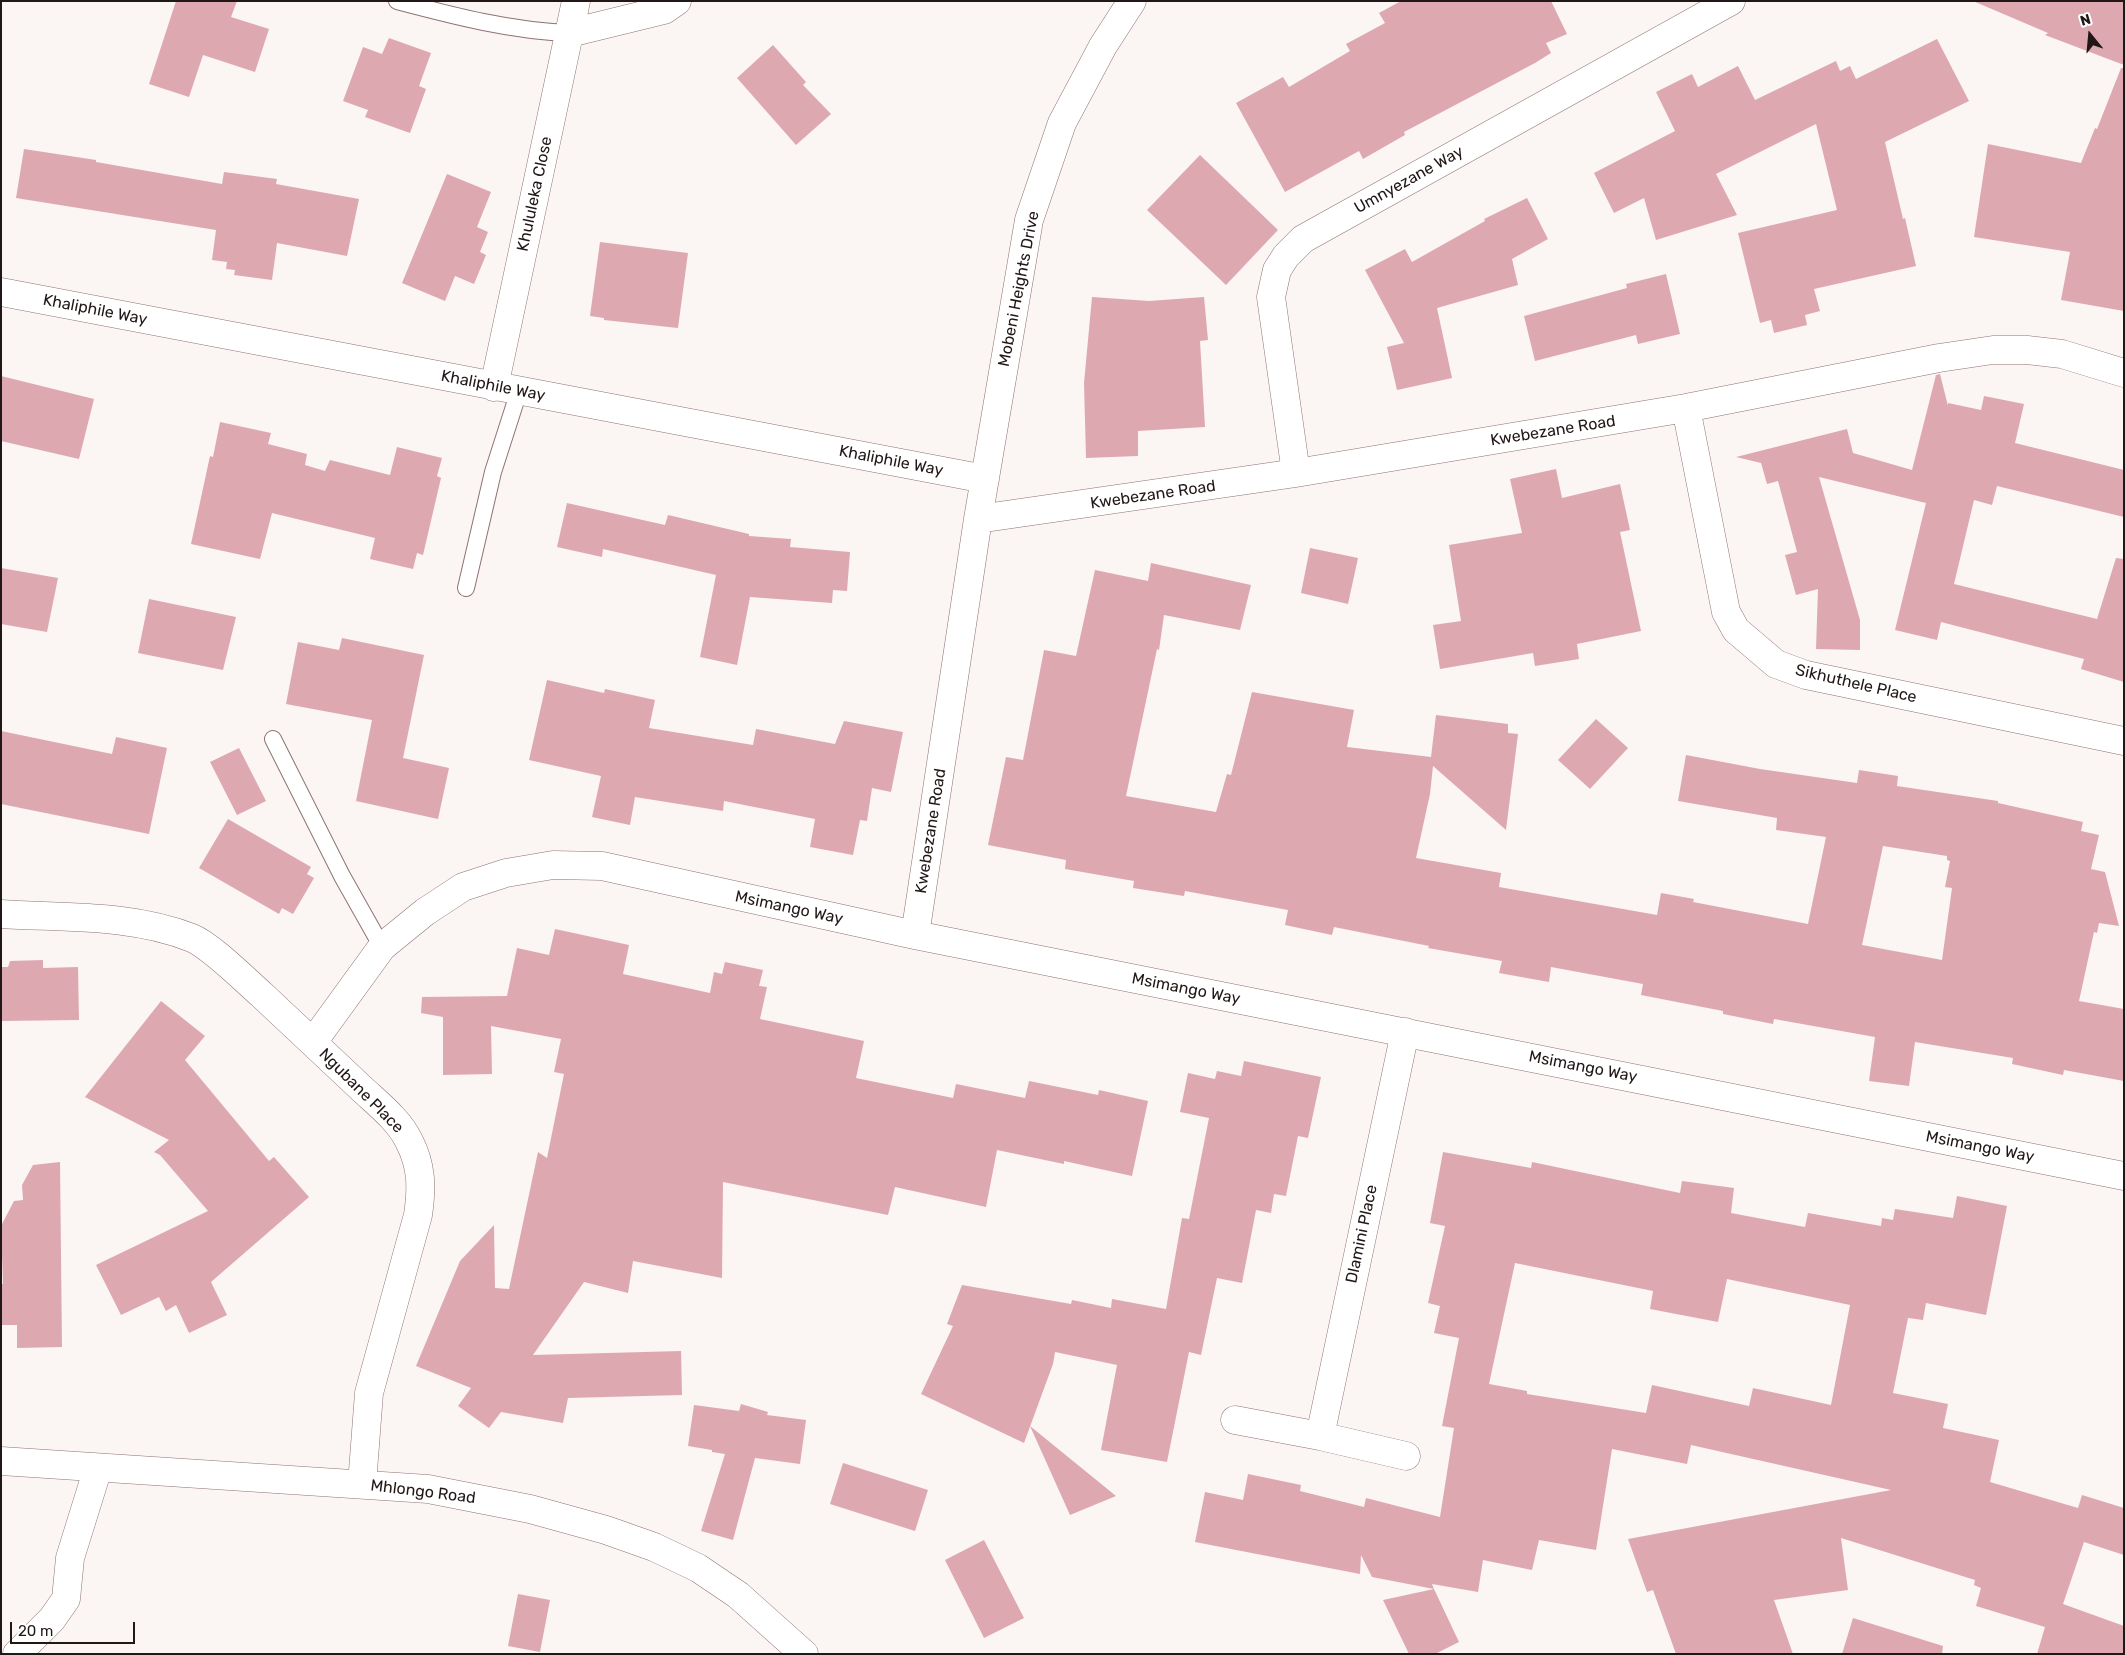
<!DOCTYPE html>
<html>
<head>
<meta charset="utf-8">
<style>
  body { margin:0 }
  #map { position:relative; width:2125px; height:1655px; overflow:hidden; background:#fbf5f4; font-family:Rubik,sans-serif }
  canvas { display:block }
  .frame { position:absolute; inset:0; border:2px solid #211716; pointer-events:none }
  .north { position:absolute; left:2065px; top:10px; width:50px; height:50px; -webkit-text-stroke:4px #fff; paint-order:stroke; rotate:343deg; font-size:14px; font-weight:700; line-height:20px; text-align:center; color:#211716 }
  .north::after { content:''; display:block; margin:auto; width:18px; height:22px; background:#211716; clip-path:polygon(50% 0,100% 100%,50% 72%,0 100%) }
  .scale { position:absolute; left:10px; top:1622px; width:125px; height:22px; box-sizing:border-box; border:2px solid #211716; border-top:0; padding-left:6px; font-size:15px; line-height:18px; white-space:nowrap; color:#211716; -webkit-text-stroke:4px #fff; paint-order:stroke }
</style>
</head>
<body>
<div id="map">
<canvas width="2125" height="1655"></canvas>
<div class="frame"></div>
<div class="north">N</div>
<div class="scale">20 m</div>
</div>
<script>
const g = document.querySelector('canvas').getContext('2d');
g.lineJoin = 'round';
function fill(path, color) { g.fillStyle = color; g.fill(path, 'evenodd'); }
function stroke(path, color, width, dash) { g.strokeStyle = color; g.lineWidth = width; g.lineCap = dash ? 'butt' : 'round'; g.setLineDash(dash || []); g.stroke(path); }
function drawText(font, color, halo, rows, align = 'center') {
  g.font = font + ' Rubik,sans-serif'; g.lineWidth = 4; g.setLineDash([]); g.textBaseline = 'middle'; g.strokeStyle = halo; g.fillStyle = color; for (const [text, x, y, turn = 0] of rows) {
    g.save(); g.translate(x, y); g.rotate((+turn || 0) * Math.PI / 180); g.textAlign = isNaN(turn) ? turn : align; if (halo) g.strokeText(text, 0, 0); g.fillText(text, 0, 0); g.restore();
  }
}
fill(new Path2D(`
  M 176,1 L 237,1 L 231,17 L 269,29 L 255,72 L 203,55 L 189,97 L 149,84 Z
  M 1401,1 L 1551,1 L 1567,34 L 1546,43 L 1551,53 L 1535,63 L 1404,132 L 1405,135 L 1363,159 L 1359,151 L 1285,192 L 1236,103 L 1283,77 L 1289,87 L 1350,51 L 1346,44 L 1385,23 L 1379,13 Z
  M 1973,1 L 2124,1 L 2124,65 L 2045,35 L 2048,33 Z
  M 389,38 L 431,53 L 419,86 L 426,89 L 410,133 L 365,117 L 368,110 L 343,101 L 363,47 L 382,54 Z
  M 1937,39 L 1969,101 L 1885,142 L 1903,219 L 1905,218 L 1916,266 L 1814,289 L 1820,311 L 1805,315 L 1807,325 L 1774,333 L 1771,320 L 1760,323 L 1738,233 L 1837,210 L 1816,124 L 1716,174 L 1737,215 L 1656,240 L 1644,198 L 1614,213 L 1594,173 L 1675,131 L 1656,92 L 1692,74 L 1698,87 L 1738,66 L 1755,100 L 1836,61 L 1840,71 L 1850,66 L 1856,79 Z
  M 773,45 L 806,82 L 803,85 L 831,114 L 796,145 L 737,78 Z
  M 2121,68 L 2124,68 L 2124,311 L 2061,300 L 2070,252 L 1974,237 L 1988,144 L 2081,163 L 2095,128 L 2097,129 Z
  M 24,149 L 96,160 L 96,162 L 222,184 L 224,172 L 277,179 L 276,184 L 359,199 L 347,256 L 277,243 L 272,280 L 234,275 L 235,270 L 226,269 L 227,262 L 212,260 L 216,230 L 16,198 Z
  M 1200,155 L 1278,230 L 1226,285 L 1147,210 Z
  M 447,174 L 491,192 L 477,227 L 488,232 L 480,252 L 486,255 L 474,284 L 455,276 L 445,301 L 402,283 Z
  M 1527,198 L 1548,239 L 1512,259 L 1518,285 L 1437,308 L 1452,378 L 1397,390 L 1387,347 L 1404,343 L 1365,270 L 1405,249 L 1412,262 L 1485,221 L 1484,219 Z
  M 600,242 L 688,253 L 678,328 L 604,320 L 604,318 L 590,316 Z
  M 1666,274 L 1680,334 L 1638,344 L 1636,335 L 1535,361 L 1524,316 L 1627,288 L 1626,284 Z
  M 1092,297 L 1149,301 L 1204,297 L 1208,340 L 1200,341 L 1205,427 L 1138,431 L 1138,456 L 1086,458 L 1084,383 Z
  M 1940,374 L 1948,406 L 1948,403 L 1981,410 L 1984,396 L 2024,404 L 2015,443 L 2124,470 L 2124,517 L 1997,486 L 1992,505 L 1974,500 L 1954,584 L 2097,619 L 2116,558 L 2124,559 L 2124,682 L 2081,669 L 2084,659 L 1941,622 L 1937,640 L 1895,630 L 1926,503 L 1819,477 L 1860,620 L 1860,650 L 1816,649 L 1818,589 L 1796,595 L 1785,555 L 1797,552 L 1778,481 L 1767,484 L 1761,463 L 1736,457 L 1847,429 L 1853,453 L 1912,470 L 1936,375 Z
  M 1,376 L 94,399 L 79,459 L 1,441 Z
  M 220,422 L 271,433 L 268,444 L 307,454 L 305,465 L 325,471 L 330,460 L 390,475 L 397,447 L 442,458 L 437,476 L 441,478 L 423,555 L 417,553 L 413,569 L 370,559 L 375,538 L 272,513 L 260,559 L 191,544 L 210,456 L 213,457 Z
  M 1556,469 L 1562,498 L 1620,484 L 1630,530 L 1620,532 L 1641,631 L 1577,644 L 1579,659 L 1535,666 L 1533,653 L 1440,669 L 1433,625 L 1461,621 L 1449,545 L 1522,533 L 1510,479 Z
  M 567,503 L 665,525 L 668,515 L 749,534 L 749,536 L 791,539 L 790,547 L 850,552 L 847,591 L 833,590 L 832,603 L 750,597 L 737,665 L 700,657 L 716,575 L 603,549 L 602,557 L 557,547 Z
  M 1310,548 L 1358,558 L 1348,604 L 1301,593 Z
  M 1151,563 L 1251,585 L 1240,630 L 1164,615 L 1159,650 L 1157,649 L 1126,796 L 1216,812 L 1227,774 L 1231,775 L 1252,692 L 1354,710 L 1347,747 L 1431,757 L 1436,715 L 1508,724 L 1508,733 L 1518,734 L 1506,830 L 1433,766 L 1430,794 L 1416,858 L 1501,873 L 1499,887 L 1657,915 L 1661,893 L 1694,899 L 1693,902 L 1808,924 L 1826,837 L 1776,830 L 1777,818 L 1678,801 L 1686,755 L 1760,769 L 1857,783 L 1859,770 L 1898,776 L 1897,786 L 1998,801 L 1998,803 L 2083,822 L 2081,831 L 2099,835 L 2091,869 L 2105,872 L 2119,926 L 2099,923 L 2097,933 L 2094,932 L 2079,1001 L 2124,1009 L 2124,1081 L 2064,1070 L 2063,1075 L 2012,1064 L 2013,1058 L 1915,1042 L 1909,1086 L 1869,1081 L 1875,1037 L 1774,1019 L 1773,1024 L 1723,1014 L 1723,1011 L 1641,995 L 1643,984 L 1551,967 L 1549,982 L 1499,973 L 1502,961 L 1428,948 L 1429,946 L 1334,927 L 1332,935 L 1285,925 L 1288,910 L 1185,891 L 1184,896 L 1133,888 L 1134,881 L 1065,869 L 1066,860 L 988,845 L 1006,757 L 1023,760 L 1044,650 L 1076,656 L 1095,570 L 1148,581 ZM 1883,846 L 1947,856 L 1947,860 L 1950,861 L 1945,887 L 1952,888 L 1942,960 L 1862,945 Z
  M 1,568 L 58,578 L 47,632 L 1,624 Z
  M 149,599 L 236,617 L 223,670 L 138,653 Z
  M 342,638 L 424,655 L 403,758 L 449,768 L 438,819 L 356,801 L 372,720 L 286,704 L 298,642 L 339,650 Z
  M 547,680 L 604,693 L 605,689 L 655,700 L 649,728 L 753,745 L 756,729 L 835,744 L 844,721 L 903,732 L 891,792 L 872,788 L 867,821 L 860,820 L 853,855 L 810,847 L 815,819 L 724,801 L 723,811 L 635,797 L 630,825 L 592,817 L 601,776 L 529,760 Z
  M 1596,719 L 1628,748 L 1590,789 L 1558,760 Z
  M 1,731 L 112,754 L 116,737 L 167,748 L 149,834 L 1,804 Z
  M 239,748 L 266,801 L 237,815 L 210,762 Z
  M 228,819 L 311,867 L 307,874 L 314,878 L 293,914 L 282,908 L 279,914 L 199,868 Z
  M 555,929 L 629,945 L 623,974 L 710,993 L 714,972 L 722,974 L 725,962 L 763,970 L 759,986 L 767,987 L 760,1019 L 864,1041 L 856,1078 L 953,1098 L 956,1084 L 1025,1098 L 1029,1081 L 1098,1095 L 1099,1090 L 1148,1101 L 1132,1176 L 1064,1161 L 1064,1164 L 997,1150 L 986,1207 L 895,1187 L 888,1215 L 723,1182 L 722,1278 L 633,1261 L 628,1293 L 584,1282 L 533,1355 L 681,1351 L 682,1395 L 568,1398 L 563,1423 L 501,1412 L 489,1428 L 458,1406 L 471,1388 L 416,1366 L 460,1261 L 494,1225 L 495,1288 L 509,1289 L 538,1152 L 547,1158 L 564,1074 L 554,1072 L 561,1039 L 491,1026 L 492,1074 L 443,1075 L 443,1017 L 421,1013 L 422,997 L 507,996 L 517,948 L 549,955 Z
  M 43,960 L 43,968 L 78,967 L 79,1020 L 1,1021 L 1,967 L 8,967 L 10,961 Z
  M 161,1001 L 205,1036 L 185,1060 L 269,1161 L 274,1157 L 309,1197 L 211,1282 L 227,1315 L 189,1333 L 176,1305 L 166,1311 L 159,1297 L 121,1315 L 96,1265 L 208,1211 L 160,1155 L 154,1152 L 169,1140 L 85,1097 Z
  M 1244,1061 L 1321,1077 L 1308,1138 L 1298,1136 L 1286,1196 L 1274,1194 L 1271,1213 L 1256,1210 L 1242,1283 L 1217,1278 L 1201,1355 L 1189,1352 L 1167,1462 L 1101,1450 L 1117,1365 L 1055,1352 L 1053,1364 L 1024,1443 L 921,1394 L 953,1326 L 947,1324 L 962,1285 L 1071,1304 L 1072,1300 L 1111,1308 L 1112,1299 L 1166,1309 L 1182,1218 L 1189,1219 L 1209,1118 L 1180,1112 L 1188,1073 L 1215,1079 L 1217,1071 L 1241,1076 Z
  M 1443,1152 L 1531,1168 L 1532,1162 L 1680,1193 L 1682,1181 L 1734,1188 L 1731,1213 L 1805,1227 L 1808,1213 L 1881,1226 L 1882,1218 L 1893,1220 L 1895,1209 L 1953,1218 L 1957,1196 L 2007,1206 L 1986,1315 L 1926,1303 L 1923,1320 L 1908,1318 L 1893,1393 L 1948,1404 L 1943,1428 L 1999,1440 L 1990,1482 L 2078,1508 L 2082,1495 L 2124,1508 L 2124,1555 L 2084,1542 L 2063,1604 L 2124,1626 L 2124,1654 L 2037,1654 L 2045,1627 L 1976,1606 L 1981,1588 L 1974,1585 L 1975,1580 L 1841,1538 L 1848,1590 L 1774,1600 L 1793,1654 L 1676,1654 L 1653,1590 L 1647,1592 L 1628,1539 L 1891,1490 L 1691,1445 L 1687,1464 L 1612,1449 L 1596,1550 L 1539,1540 L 1532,1570 L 1483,1560 L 1478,1592 L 1432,1584 L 1434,1589 L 1372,1577 L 1361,1555 L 1360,1574 L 1195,1542 L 1205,1492 L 1243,1500 L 1248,1474 L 1301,1485 L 1300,1491 L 1364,1507 L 1366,1498 L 1440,1517 L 1454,1428 L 1442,1426 L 1459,1338 L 1434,1333 L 1440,1306 L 1428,1303 L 1445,1226 L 1430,1223 ZM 1515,1263 L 1653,1291 L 1650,1309 L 1718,1322 L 1727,1279 L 1850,1305 L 1831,1405 L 1753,1388 L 1749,1406 L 1652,1385 L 1646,1413 L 1527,1394 L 1527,1391 L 1489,1384 Z
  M 60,1162 L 62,1347 L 17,1348 L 17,1325 L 1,1325 L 1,1284 L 3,1284 L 1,1226 L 14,1201 L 23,1200 L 22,1185 L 33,1165 Z
  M 741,1404 L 768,1412 L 767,1415 L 806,1420 L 800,1464 L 755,1458 L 733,1540 L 701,1531 L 725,1454 L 712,1452 L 712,1450 L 688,1446 L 694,1405 L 739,1411 Z
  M 1030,1426 L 1116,1496 L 1070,1515 Z
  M 843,1463 L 928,1490 L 915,1531 L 830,1504 Z
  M 984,1540 L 1024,1618 L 984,1638 L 945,1560 Z
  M 1434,1589 L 1459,1642 L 1435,1654 L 1409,1654 L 1383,1600 Z
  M 518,1594 L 550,1600 L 540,1652 L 508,1646 Z
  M 1853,1618 L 1943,1646 L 1942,1654 L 1842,1654 Z`), '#dea8b1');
const lane = new Path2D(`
  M 397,1 C 454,16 511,31 570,33
  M 466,588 L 493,472 L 519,391
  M 273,739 L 342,876 L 382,947`);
const street = new Path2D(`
  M 570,33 L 664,10 L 677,1
  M 1,292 L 985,479
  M 494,387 L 576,1
  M 1686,408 L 1726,612 L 1736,630 L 1776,664 L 1806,675 L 2124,741
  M 1296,473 L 1271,297 L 1277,270 L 1286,256 L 1303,239 L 1731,1
  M 978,519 L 1296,473 L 1686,408 L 1939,358 L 1993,350 L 2027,350 L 2062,354 L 2124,373
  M 1,914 C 65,918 132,914 192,938 C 211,946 245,980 262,995 C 295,1026 328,1057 361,1088 C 378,1104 399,1120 409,1141 C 422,1166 422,1188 418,1215 L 369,1393 L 362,1484
  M 915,935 L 978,519 L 1029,220 L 1062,123 L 1103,46 L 1132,1
  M 313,1042 L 382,947 L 425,912 L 463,887 L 506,873 L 553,865 L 602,866 L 915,935 L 2124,1176
  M 1235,1420 L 1320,1436 L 1406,1456
  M 1320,1436 L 1405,1032
  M 1,1461 L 428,1489 L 530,1509 L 606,1530 L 654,1547 L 698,1568 L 738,1595 L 804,1654
  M 17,1654 L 52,1619 L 66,1599 L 70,1558 L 98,1468`);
stroke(lane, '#8e7371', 18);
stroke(street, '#8e7371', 29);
stroke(lane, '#fff', 16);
stroke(street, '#fff', 28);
drawText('16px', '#211716', '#fff', [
  ["Umnyezane Way",1409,180,-29],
  ["Khululeka Close",535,194,-78],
  ["Mobeni Heights Drive",1019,289,-79],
  ["Khaliphile Way",95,310,11],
  ["Khaliphile Way",493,386,11],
  ["Kwebezane Road",1553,431,-9],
  ["Khaliphile Way",891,461,11],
  ["Kwebezane Road",1153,495,-8],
  ["Sikhuthele Place",1856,684,13],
  ["Kwebezane Road",931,831,-81],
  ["Msimango Way",789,908,12],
  ["Msimango Way",1186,989,11],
  ["Msimango Way",1583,1067,11],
  ["Ngubane Place",361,1091,45],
  ["Msimango Way",1980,1147,11],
  ["Dlamini Place",1362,1234,-78],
  ["Mhlongo Road",423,1492,7]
]);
</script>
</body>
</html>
